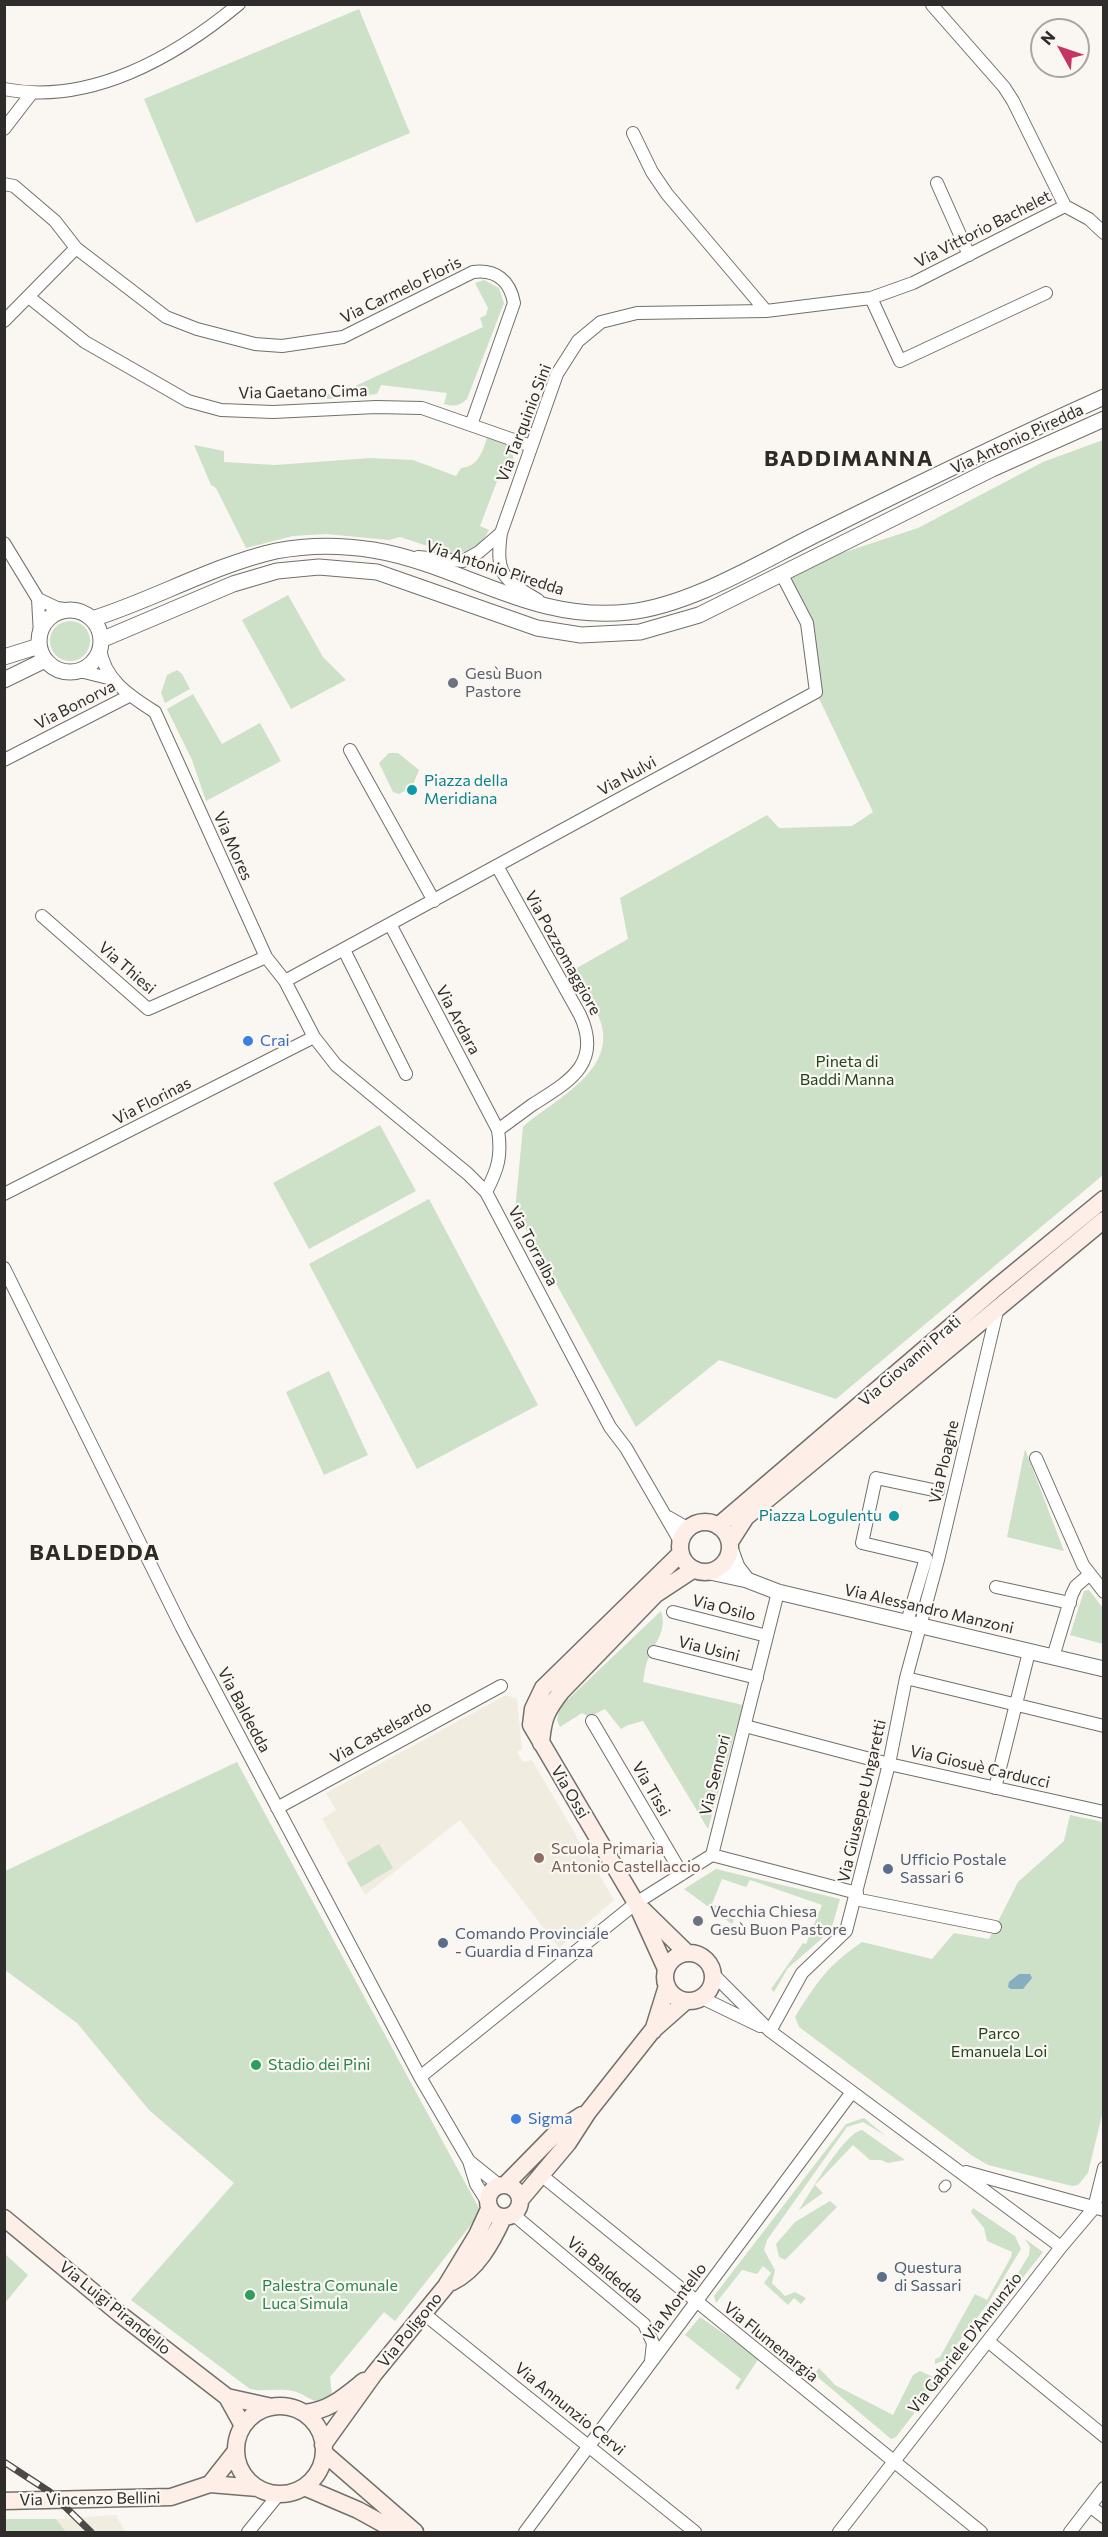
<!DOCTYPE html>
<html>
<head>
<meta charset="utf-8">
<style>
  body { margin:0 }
  #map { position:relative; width:1108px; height:2537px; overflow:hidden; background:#faf7f2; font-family:Commissioner,sans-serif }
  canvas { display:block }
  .frame { position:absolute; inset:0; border:6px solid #2e2d2b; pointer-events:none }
  .north { position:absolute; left:1030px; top:18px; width:60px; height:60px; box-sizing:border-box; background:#faf7f2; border:2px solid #a8a6a2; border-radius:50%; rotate:310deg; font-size:16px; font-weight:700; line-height:24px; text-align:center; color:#2e2d2b }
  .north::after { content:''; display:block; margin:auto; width:21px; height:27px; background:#c33562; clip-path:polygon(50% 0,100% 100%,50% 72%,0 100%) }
</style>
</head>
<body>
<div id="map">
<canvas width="1108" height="2537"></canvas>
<div class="frame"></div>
<div class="north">N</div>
</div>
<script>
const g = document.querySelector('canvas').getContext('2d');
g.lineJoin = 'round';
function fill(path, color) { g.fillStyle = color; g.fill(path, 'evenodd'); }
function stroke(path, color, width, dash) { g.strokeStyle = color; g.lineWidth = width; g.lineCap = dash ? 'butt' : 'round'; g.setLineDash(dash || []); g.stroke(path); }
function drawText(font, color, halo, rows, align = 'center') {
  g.font = font + ' Commissioner,sans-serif'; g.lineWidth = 4.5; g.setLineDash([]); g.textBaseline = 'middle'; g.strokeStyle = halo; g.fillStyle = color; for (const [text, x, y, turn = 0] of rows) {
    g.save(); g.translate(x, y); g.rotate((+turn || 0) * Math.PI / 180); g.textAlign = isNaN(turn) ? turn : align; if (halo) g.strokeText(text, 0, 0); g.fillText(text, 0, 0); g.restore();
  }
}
fill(new Path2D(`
  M 506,1695 L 517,1699 L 522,1749 L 517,1752 L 523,1762 L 532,1760 L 614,1900 L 559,1948 L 460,1820 L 365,1895 L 322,1819 L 336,1810 L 326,1793 Z
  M 116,2515 L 125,2532 L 66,2532 L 56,2519 Z`), '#f1ece0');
fill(new Path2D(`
  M 359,9 L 410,133 L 196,223 L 144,99 Z
  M 484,280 L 499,288 L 504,303 L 467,399 C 459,406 455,407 444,404 L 447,393 L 381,385 L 377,394 L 327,399 L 327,394 L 340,393 L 483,327 L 480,318 L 486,315 L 488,308 L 475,283 Z
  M 487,438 L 507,444 L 512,449 L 514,463 L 511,472 L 502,468 L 480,526 L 489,530 L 483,541 L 471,551 L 460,553 L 449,553 L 400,537 L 389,540 L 326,534 L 293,536 L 246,548 L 216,488 L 211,485 L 194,445 L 224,451 L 224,462 L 275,465 L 370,458 L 413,460 L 456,476 L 461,468 C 479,466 482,452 487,438 Z
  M 1103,440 L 1103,1175 L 836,1399 L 719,1360 L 636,1427 L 515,1210 L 523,1127 C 551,1101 616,1073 601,1023 C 596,1007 582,985 575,969 L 628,939 L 620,898 L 767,815 L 779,828 L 852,826 L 873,812 L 816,692 L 811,643 L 781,573 L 918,528 L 1043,462 Z
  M 288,595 L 323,657 L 346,680 L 291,709 L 242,620 Z
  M50 641a20 20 0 1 1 40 0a20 20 0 1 1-40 0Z
  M 177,670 L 182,674 L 190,689 L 165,703 L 161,693 L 167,675 Z
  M 193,694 L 222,744 L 260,723 L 281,761 L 206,801 L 192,760 L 167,709 Z
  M 389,753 L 398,753 L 419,770 L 412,787 L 399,794 L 393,792 L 379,763 Z
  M 380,1125 L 416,1191 L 309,1249 L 273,1183 Z
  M 429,1199 L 538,1405 L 417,1469 L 309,1264 Z
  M 329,1371 L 368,1455 L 324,1475 L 286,1392 Z
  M 1025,1449 L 1064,1551 L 1007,1537 Z
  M 1089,1590 L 1103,1608 L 1103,1644 L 1070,1635 L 1084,1591 Z
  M 661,1611 C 668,1632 653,1644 647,1662 C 645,1668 644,1676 643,1682 L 743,1705 L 708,1829 L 643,1721 L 628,1725 L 621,1729 L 605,1709 L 589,1717 L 582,1713 L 560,1727 L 557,1720 L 560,1707 Z
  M 237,1762 L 481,2212 L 395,2321 L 384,2312 L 330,2377 L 332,2395 C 327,2399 322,2403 315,2401 C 307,2398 302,2393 293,2391 C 278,2388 264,2392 250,2389 L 131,2300 L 234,2183 L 149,2110 L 77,2023 L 5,1970 L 5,1871 Z
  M 1070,1815 L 1103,1822 L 1103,2111 L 1088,2173 L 1078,2185 L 1072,2186 L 988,2165 L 971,2155 L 799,2027 L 795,2017 C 816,1983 828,1965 862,1942 L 932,1959 L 954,1933 L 989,1939 L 1018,1882 L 1064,1841 Z
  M 379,1844 L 393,1868 L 361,1887 L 347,1863 Z
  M 716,1869 L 840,1899 L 832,1927 L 827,1934 L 788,1968 L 774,1992 L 771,1989 L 803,1943 L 806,1944 L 822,1905 L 750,1880 L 746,1887 L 722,1879 L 712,1904 L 736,1914 L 732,1924 L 684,1889 Z
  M 864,2118 L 886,2136 L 863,2122 L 847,2127 L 767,2240 L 764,2250 L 775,2270 L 772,2283 L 785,2296 L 795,2292 L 806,2298 L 801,2304 L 794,2298 L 788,2305 L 764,2283 L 771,2273 L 763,2266 L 757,2274 L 742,2270 L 716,2303 L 714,2296 L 846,2124 Z
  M 862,2130 L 905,2160 L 888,2163 L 881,2160 L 870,2160 L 853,2145 L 815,2185 L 823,2193 L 799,2210 C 810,2193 844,2133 862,2130 Z
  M 830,2201 L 837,2207 L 785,2260 L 779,2257 L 776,2244 L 795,2222 Z
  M 973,2208 L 1015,2236 L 1021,2249 L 989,2302 L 945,2360 L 935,2364 L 935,2359 L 940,2357 L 975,2294 L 987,2300 L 1011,2257 L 1012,2252 L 987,2241 L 984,2228 L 971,2212 Z
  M 1025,2239 L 1043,2252 L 991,2318 L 1029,2255 L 1030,2247 Z
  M 5,2254 L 28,2275 L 5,2303 Z
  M 700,2317 L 759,2358 L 738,2390 L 735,2388 L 741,2379 L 685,2335 Z
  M 819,2368 L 835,2385 L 893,2415 L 913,2375 L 920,2371 L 940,2380 L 896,2437 L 891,2439 L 814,2374 Z
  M 4,2519 L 56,2519 L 66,2532 L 5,2532 Z`), '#cce1c7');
fill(new Path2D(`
  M 1019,1974 L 1030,1974 L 1032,1978 L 1023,1989 L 1011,1989 L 1008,1987 L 1009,1982 Z`), '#86adc0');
const pedestrian = new Path2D(`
  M 944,2187 L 946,2185`);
const minor = new Path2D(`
  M 932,5 L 1004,87 L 1013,101 L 1065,206
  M 4,89 C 90,106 175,57 239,4
  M 4,129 L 31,94
  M 633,133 L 652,172 L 667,194 L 766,311
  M 937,183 L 969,255
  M 4,184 L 14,186 L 55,221 L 76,248 L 166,317 L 197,329 L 255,344 L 282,346 L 343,337 L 473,272 C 496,269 510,281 514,303 L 471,425
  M 30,298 L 85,342 L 188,401 L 221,410 L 273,412 L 376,407 L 422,408 L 531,446
  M 871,298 L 900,361 L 1046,293
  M 4,321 L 76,248
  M 4,543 L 38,599 L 40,635
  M 418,557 L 463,561 L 479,552 L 501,533
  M 38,599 L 57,608 L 72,610
  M 538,600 C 504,580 495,575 501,533 L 557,374 L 578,341 L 601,322 L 637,313 L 766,311 L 871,298 L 913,283 L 1065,206 L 1089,219 L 1104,233
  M 100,648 C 104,680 130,696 155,712 L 266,957 L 285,981 L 314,1037 L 336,1065 L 468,1174 L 486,1192 L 610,1427 L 626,1448 L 681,1543
  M 75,672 L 84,672 L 112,679
  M 350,750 L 434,901
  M 4,760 L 129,696
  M 497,866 L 580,1015 C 603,1064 568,1082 532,1105 C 521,1113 509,1122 498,1130
  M 42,916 L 148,1009 L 266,957
  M 390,924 L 498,1130 C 502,1156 498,1169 486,1192
  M 344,950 L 406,1074
  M 285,981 L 816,692 L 807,623 L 781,573
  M 4,1194 L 314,1037
  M 4,1268 L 182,1628 L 420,2077 L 469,2161 L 476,2184 L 488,2203
  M 1036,1458 L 1083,1565 L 1104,1592
  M 668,1517 L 689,1529
  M 996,1587 L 1070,1603
  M 673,1612 L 767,1636
  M 907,1622 L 926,1558 L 862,1543 L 876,1478 L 938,1491
  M 654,1652 L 757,1678
  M 1053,1657 L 1072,1594 L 1076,1586 L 1090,1574
  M 906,1678 L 1104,1726
  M 592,1721 L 682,1874
  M 745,1726 L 889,1764 L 1104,1812
  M 995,1788 L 1029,1652
  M 277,1808 L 501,1686
  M 712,1855 L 857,1893
  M 855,1899 L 995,1927
  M 713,1974 L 770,2031 L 1061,2247
  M 702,1998 L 760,2026
  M 770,2031 L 802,1973 L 846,1931 L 889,1764 L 906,1678 L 938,1560 L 998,1307
  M 420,2077 L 636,1903 L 712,1855 L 778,1592
  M 469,2161 L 500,2186
  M 966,2172 L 1104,2210
  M 541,2175 L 981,2532
  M 514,2215 L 644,2324 L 653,2343 L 651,2361
  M 423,2313 L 695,2532
  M 989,2342 L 1104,2436
  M 1090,2506 L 1104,2517
  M 248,2532 L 279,2494
  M 525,2532 L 852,2092
  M 839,2532 L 1061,2247 L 1094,2208 L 1104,2168
  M 1070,2532 L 1104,2488`);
const tertiary = new Path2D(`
  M39 641a31 31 0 1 1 62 0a31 31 0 1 1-62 0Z
  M 92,619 C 153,600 214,565 276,551 C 307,545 342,545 373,550 C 463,565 531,623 629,612 C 692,605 762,561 819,533 C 913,486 1008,440 1104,397
  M 101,640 L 233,584 L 277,571 L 319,567 L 377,572 L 537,628 L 581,635 L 640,632 L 699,615 L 992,469 L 1104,419
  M 4,657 L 39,646
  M 4,680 L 45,660
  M 730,1548 L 737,1567 L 747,1580
  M 710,1572 L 747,1580 L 778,1592 L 1104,1669`);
const secondary = new Path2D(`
  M680 1547a25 25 0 1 1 50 0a25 25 0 1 1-50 0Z
  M 718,1526 L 997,1287 L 1104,1199
  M 730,1542 L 746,1517 L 1104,1220
  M 541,1743 C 543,1719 546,1711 561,1692 L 656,1594 L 694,1569
  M 643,1910 L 687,1953
  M665 1977a24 24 0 1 1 48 0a24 24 0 1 1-48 0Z
  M 666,1969 L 636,1903 L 531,1725 L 533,1709 L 543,1688 L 681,1553
  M 653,2031 L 667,1986
  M488 2201a16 16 0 1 1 32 0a16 16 0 1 1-32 0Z
  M 505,2185 L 560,2129 L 582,2115
  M 520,2200 L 568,2143 L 588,2112 L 652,2031 L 686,2001
  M 4,2218 L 121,2315 L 227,2397 L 243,2426
  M 452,2282 C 477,2270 492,2242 503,2218
  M 227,2397 L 272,2407
  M236 2450a44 44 0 1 1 88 0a44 44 0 1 1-88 0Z
  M 304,2413 C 329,2411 344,2397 364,2381
  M 323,2445 L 374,2374 L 446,2286 L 477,2235 L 489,2209
  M 324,2453 L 415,2532
  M 210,2484 L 236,2451
  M 304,2487 L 358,2510 L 398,2532
  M 4,2501 L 171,2497 L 210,2484 L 258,2488`);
stroke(pedestrian, '#72706b', 11);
stroke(minor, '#72706b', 14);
stroke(tertiary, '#72706b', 17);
stroke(secondary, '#72706b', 19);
stroke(pedestrian, '#fff', 9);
stroke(minor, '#fff', 12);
stroke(tertiary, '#fff', 15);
stroke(secondary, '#fdefe8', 16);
const rail = new Path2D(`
  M 4,2462 L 50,2492 L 91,2532`);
stroke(rail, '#4b4a48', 7);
stroke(rail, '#faf7f2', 4.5, [14]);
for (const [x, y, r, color] of [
  [453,683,6,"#6b7280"],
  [412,790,6,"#0f9aa8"],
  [248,1041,6,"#3f7fe0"],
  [894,1516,6,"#0f9aa8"],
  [539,1858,6,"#8d6e63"],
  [888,1869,6,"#5c6f8a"],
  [698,1921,6,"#6b7280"],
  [443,1943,6,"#5c6f8a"],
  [256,2065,6,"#2e9e5b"],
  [516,2119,6,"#3f7fe0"],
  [882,2277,6,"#5c6f8a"],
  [250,2295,6,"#2e9e5b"]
]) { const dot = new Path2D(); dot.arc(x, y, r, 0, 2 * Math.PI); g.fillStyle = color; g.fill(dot); stroke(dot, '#faf7f2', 2); }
drawText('16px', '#2e2d2b', '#faf7f2', [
  ["Via Vittorio Bachelet",983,229,-27],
  ["Via Carmelo Floris",401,290,-26],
  ["Via Gaetano Cima",303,392,-1],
  ["Via Tarquinio Sini",524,423,-69],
  ["Via Antonio Piredda",1017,439,-25],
  ["Via Antonio Piredda",495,568,18],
  ["Via Bonorva",75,705,-27],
  ["Via Nulvi",627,776,-29],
  ["Via Mores",233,846,66],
  ["Via Pozzomaggiore",563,953,61],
  ["Via Thiesi",127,968,41],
  ["Via Ardara",458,1020,62],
  ["Via Florinas",152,1101,-27],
  ["Via Torralba",533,1246,62],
  ["Via Giovanni Prati",910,1361,-41],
  ["Via Ploaghe",944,1462,-77],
  ["Via Osilo",724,1608,14],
  ["Via Alessandro Manzoni",929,1609,13],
  ["Via Usini",709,1649,14],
  ["Via Baldedda",244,1710,62],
  ["Via Castelsardo",381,1732,-29],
  ["Via Giosuè Carducci",980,1767,13],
  ["Via Sennori",715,1775,-76],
  ["Via Tissi",651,1789,60],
  ["Via Ossi",570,1792,59],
  ["Via Giuseppe Ungaretti",862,1801,-77],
  ["Via Baldedda",605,2270,40],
  ["Via Montello",675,2302,-53],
  ["Via Luigi Pirandello",115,2308,39],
  ["Via Poligono",410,2330,-51],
  ["Via Flumenargia",771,2342,39],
  ["Via Gabriele D'Annunzio",965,2343,-52],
  ["Via Annunzio Cervi",570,2409,39],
  ["Via Vincenzo Bellini",90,2499,-1]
]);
drawText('16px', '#5b616d', '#faf7f2', [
  ["Gesù Buon",465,674],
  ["Pastore",465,692],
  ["Vecchia Chiesa",710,1912],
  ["Gesù Buon Pastore",710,1930]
], 'left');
drawText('16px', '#0d838f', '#faf7f2', [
  ["Piazza della",424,781],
  ["Meridiana",424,799],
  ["Piazza Logulentu",882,1516,"right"]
], 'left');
drawText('16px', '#366cbe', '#faf7f2', [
  ["Crai",260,1041],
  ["Sigma",528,2119]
], 'left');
drawText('16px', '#21441a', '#faf7f2', [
  ["Pineta di",847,1062],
  ["Baddi Manna",847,1080],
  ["Parco",999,2034],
  ["Emanuela Loi",999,2052]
]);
drawText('16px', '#785e54', '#faf7f2', [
  ["Scuola Primaria",551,1849],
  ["Antonio Castellaccio",551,1867]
], 'left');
drawText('16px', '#4e5e75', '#faf7f2', [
  ["Ufficio Postale",900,1860],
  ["Sassari 6",900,1878],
  ["Comando Provinciale",455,1934],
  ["- Guardia d Finanza",455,1952],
  ["Questura",894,2268],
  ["di Sassari",894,2286]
], 'left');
drawText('16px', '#27864d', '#faf7f2', [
  ["Stadio dei Pini",268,2065],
  ["Palestra Comunale",262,2286],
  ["Luca Simula",262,2304]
], 'left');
g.letterSpacing = '1.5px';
drawText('bold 22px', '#2c2b27', '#faf7f2', [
  ["BADDIMANNA",849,459],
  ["BALDEDDA",95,1553]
]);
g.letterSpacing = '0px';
</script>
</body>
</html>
